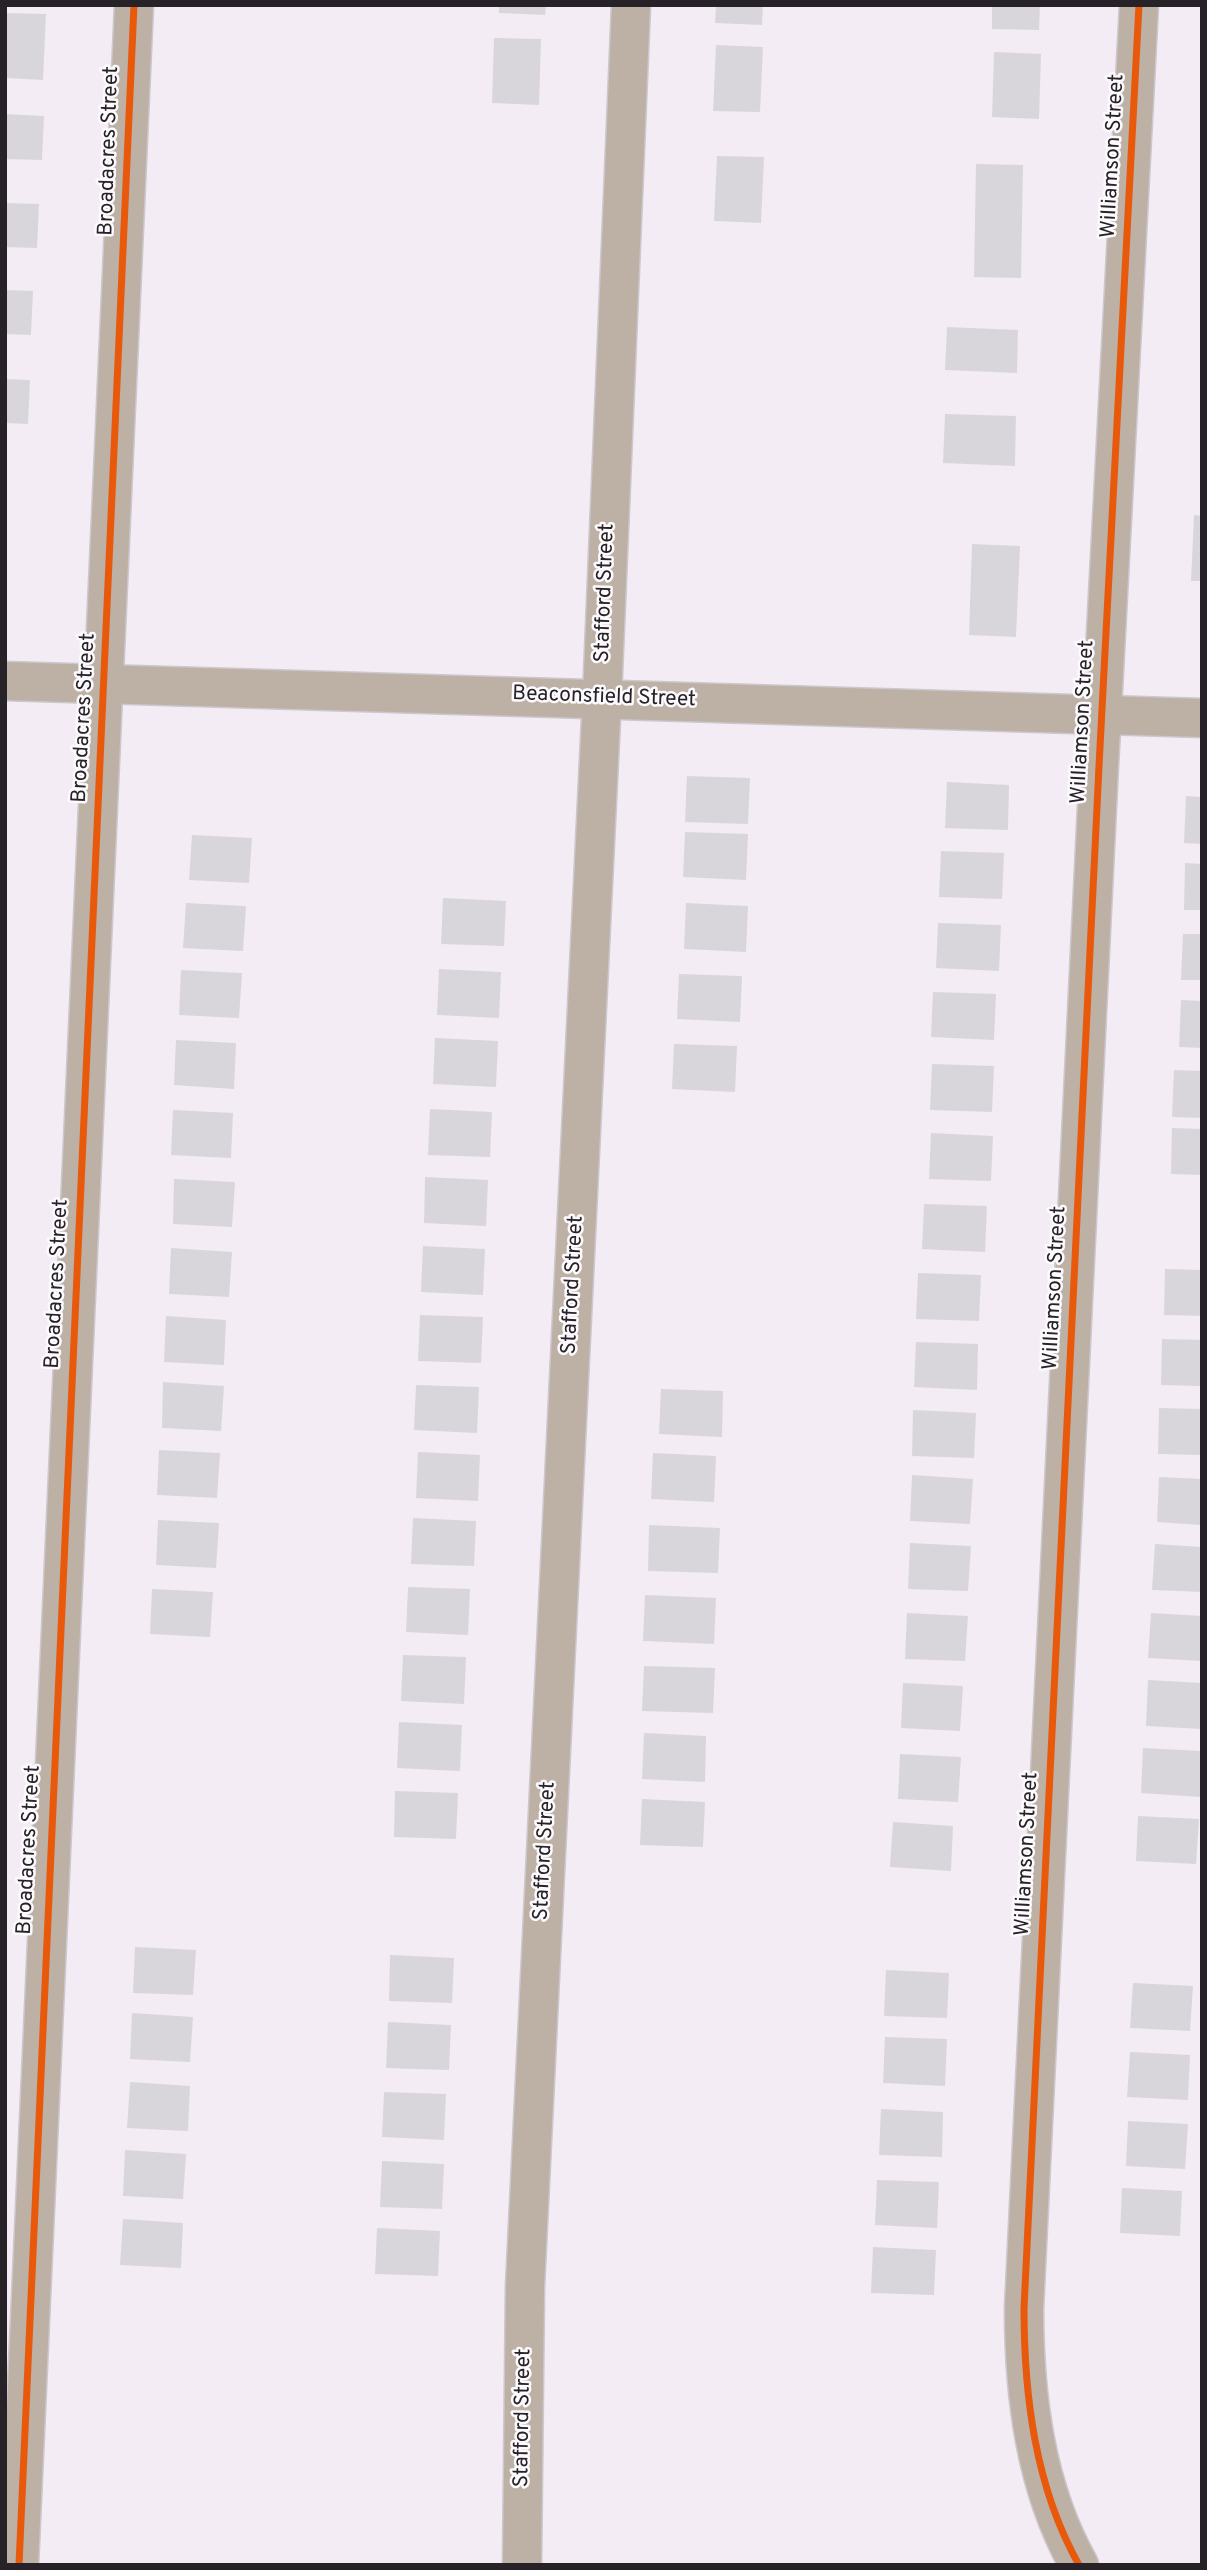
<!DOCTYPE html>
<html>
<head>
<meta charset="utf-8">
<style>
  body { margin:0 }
  #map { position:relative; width:1207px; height:2570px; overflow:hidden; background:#f3ecf4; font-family:Overpass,sans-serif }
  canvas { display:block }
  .frame { position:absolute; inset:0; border:7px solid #262227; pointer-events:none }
</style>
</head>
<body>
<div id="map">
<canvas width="1207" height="2570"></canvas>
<div class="frame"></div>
</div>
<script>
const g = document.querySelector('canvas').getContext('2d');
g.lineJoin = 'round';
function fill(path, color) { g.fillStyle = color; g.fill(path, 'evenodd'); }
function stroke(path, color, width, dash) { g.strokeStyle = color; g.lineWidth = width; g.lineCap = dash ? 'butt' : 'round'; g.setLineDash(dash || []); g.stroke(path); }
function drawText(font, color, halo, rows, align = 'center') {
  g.font = font + ' Overpass,sans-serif'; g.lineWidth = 5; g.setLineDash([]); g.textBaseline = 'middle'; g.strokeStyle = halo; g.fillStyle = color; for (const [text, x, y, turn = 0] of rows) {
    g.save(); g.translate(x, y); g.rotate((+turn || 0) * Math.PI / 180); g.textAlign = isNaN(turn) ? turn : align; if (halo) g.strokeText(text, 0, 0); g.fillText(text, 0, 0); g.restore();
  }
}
fill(new Path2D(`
  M 499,5 L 546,5 L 545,15 L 499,13 Z
  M 716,5 L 763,5 L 762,25 L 715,23 Z
  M 992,5 L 1040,5 L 1039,30 L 992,29 Z
  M 5,13 L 46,14 L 43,80 L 5,78 Z
  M 494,38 L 541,39 L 539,105 L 492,103 Z
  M 716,45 L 763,47 L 760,112 L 713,111 Z
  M 994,52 L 1041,54 L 1039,119 L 992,117 Z
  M 5,114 L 44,116 L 42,160 L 5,159 Z
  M 717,156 L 764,157 L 761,223 L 714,221 Z
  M 976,164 L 1023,165 L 1021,278 L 974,277 Z
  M 5,203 L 39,204 L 37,248 L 5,247 Z
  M 5,290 L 33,291 L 31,335 L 5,334 Z
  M 947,327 L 1018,330 L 1017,373 L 945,370 Z
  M 5,379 L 30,380 L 28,424 L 5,423 Z
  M 945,414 L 1016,416 L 1015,466 L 943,463 Z
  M 1194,515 L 1202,516 L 1202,581 L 1191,581 Z
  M 972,544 L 1020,546 L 1016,637 L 969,635 Z
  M 687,776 L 750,778 L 748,824 L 685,822 Z
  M 947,782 L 1009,785 L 1008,830 L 945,828 Z
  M 1186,796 L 1202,797 L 1202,844 L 1184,843 Z
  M 685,832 L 748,834 L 746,880 L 683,877 Z
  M 192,835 L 252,838 L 249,883 L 189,880 Z
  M 941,851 L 1004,853 L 1002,899 L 939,897 Z
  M 1185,863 L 1202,864 L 1202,910 L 1184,910 Z
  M 443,898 L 506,901 L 504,946 L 441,944 Z
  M 186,903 L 246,906 L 243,951 L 183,948 Z
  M 686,903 L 748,906 L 746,952 L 684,949 Z
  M 938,923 L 1001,925 L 999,971 L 936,968 Z
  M 1183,934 L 1202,934 L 1202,980 L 1181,980 Z
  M 439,969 L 501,972 L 499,1018 L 437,1015 Z
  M 181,970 L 242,973 L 239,1018 L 179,1015 Z
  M 679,974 L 742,976 L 740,1022 L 677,1019 Z
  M 933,992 L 996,994 L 994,1040 L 931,1037 Z
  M 1181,1000 L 1202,1001 L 1202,1048 L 1179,1047 Z
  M 435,1038 L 498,1041 L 496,1087 L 433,1084 Z
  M 176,1040 L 236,1043 L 234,1089 L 174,1085 Z
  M 674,1044 L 737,1046 L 735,1092 L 672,1089 Z
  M 932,1064 L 994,1066 L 992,1112 L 930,1110 Z
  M 1174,1070 L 1202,1071 L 1202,1118 L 1172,1117 Z
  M 430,1109 L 492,1112 L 490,1157 L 428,1155 Z
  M 173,1110 L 233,1113 L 231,1158 L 171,1155 Z
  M 1172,1128 L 1202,1129 L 1202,1175 L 1171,1174 Z
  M 931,1133 L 993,1136 L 991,1181 L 929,1179 Z
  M 425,1177 L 488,1180 L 486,1226 L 424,1223 Z
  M 174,1179 L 235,1182 L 232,1227 L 173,1224 Z
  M 924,1204 L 987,1206 L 985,1252 L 922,1249 Z
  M 423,1246 L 485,1249 L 483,1295 L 421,1292 Z
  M 171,1248 L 232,1252 L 229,1297 L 169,1294 Z
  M 1165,1269 L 1202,1270 L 1202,1316 L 1164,1315 Z
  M 918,1273 L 981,1275 L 979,1321 L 916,1319 Z
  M 420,1315 L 483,1317 L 481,1363 L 418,1361 Z
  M 166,1316 L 226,1320 L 224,1365 L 164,1362 Z
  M 1162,1339 L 1202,1340 L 1202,1386 L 1161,1385 Z
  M 916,1342 L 978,1344 L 977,1390 L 914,1387 Z
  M 163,1382 L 224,1386 L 221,1431 L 162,1428 Z
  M 416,1385 L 479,1387 L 477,1433 L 414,1430 Z
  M 661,1389 L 723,1391 L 722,1437 L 659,1434 Z
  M 1159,1408 L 1202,1409 L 1202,1455 L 1158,1454 Z
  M 913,1410 L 976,1413 L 974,1458 L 912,1456 Z
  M 159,1450 L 220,1453 L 217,1498 L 157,1495 Z
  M 418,1452 L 480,1455 L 478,1501 L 416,1498 Z
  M 653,1453 L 716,1456 L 714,1502 L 651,1499 Z
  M 912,1475 L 973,1479 L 970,1524 L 910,1521 Z
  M 1159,1477 L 1202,1479 L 1202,1525 L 1157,1522 Z
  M 413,1518 L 476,1521 L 474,1566 L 411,1564 Z
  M 158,1520 L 219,1523 L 216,1568 L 156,1565 Z
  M 649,1525 L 720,1528 L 718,1573 L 648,1571 Z
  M 910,1543 L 971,1546 L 968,1591 L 908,1589 Z
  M 1155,1544 L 1202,1547 L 1202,1592 L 1152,1590 Z
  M 408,1587 L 470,1589 L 468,1635 L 406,1632 Z
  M 152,1589 L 213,1592 L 210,1637 L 150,1634 Z
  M 645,1595 L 716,1598 L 714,1644 L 643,1641 Z
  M 907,1613 L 968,1616 L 965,1661 L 905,1659 Z
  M 1151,1613 L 1202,1616 L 1202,1661 L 1148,1658 Z
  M 403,1655 L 466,1657 L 464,1704 L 401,1701 Z
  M 644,1666 L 715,1668 L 713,1713 L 642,1711 Z
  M 1148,1680 L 1202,1683 L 1202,1729 L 1146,1726 Z
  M 903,1683 L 963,1686 L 960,1731 L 901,1728 Z
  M 399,1722 L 462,1725 L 460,1771 L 397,1768 Z
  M 644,1733 L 706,1736 L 705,1782 L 642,1779 Z
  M 1143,1748 L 1202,1751 L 1201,1797 L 1141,1793 Z
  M 900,1754 L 961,1757 L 958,1802 L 898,1799 Z
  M 395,1791 L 458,1793 L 456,1839 L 394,1837 Z
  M 642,1799 L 705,1802 L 703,1847 L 640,1845 Z
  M 1138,1816 L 1199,1819 L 1196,1864 L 1136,1861 Z
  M 893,1822 L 953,1826 L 951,1871 L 890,1867 Z
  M 135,1947 L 196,1950 L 193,1995 L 133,1993 Z
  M 390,1955 L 454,1958 L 452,2003 L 389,2001 Z
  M 886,1970 L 949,1973 L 947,2018 L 884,2016 Z
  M 1133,1983 L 1193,1986 L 1190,2031 L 1130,2028 Z
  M 132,2013 L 193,2017 L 190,2062 L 130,2059 Z
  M 388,2022 L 451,2025 L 449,2070 L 386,2068 Z
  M 885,2037 L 947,2039 L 945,2086 L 883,2083 Z
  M 1130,2052 L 1190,2055 L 1188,2100 L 1127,2097 Z
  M 130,2082 L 190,2086 L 188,2131 L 127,2128 Z
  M 384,2092 L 446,2094 L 444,2140 L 382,2137 Z
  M 881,2109 L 943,2112 L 942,2157 L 879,2155 Z
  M 1128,2121 L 1188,2124 L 1185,2169 L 1126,2166 Z
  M 125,2150 L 186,2154 L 183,2199 L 123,2196 Z
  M 382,2161 L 444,2164 L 442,2209 L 380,2207 Z
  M 877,2180 L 939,2182 L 937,2228 L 875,2225 Z
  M 1122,2188 L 1182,2191 L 1180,2236 L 1120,2233 Z
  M 123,2219 L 183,2223 L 181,2268 L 120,2265 Z
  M 377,2228 L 440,2231 L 438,2276 L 375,2274 Z
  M 873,2247 L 936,2250 L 934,2295 L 871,2293 Z`), '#d9d6db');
const minor = new Path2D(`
  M 19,2565 C 53,1711 97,858 134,5
  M 522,2565 L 525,2286 L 602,698 L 631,5
  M 1079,2565 C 1035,2487 1024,2395 1024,2308 L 1099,766 L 1139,5`);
const tertiary = new Path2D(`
  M 5,681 L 1202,718`);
stroke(minor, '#cdc8ce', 41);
stroke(tertiary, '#cdc8ce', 41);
stroke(minor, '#bdb1a5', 38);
stroke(tertiary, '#bdb1a5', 38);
stroke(new Path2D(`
  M 19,2565 C 53,1711 97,858 134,5
  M 1079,2565 C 1035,2487 1024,2395 1024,2308 L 1099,766 L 1139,5`), '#e8590c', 7);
drawText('21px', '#262227', '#fcfafd', [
  ["Broadacres Street",110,151,-88],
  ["Williamson Street",1114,156,-87],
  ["Stafford Street",606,593,-88],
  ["Beaconsfield Street",604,698,2],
  ["Broadacres Street",85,718,-87],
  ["Williamson Street",1084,722,-87],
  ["Broadacres Street",58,1284,-87],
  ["Stafford Street",574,1285,-87],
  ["Williamson Street",1056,1288,-87],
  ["Broadacres Street",30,1850,-87],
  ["Stafford Street",546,1851,-87],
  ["Williamson Street",1028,1854,-87],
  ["Stafford Street",524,2418,-89]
]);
</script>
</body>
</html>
